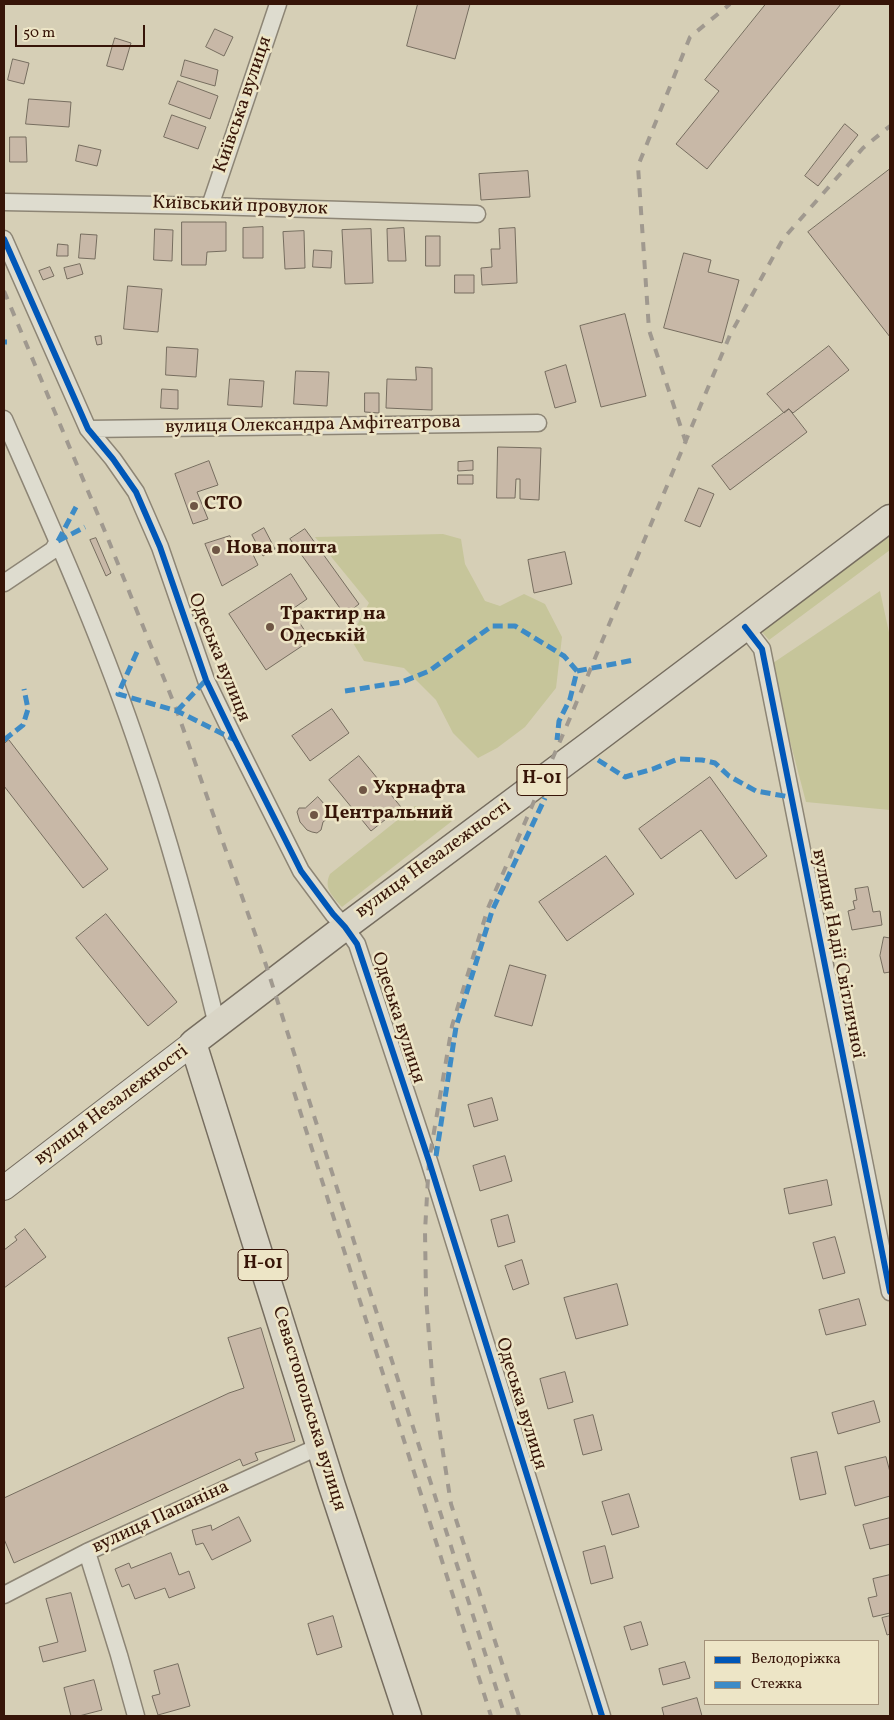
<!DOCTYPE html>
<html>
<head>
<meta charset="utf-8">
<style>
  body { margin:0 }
  #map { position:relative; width:894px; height:1720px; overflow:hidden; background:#d6cfb6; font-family:Vollkorn,serif }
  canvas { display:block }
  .frame { position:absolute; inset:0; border:5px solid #371508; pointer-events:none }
  .legend { position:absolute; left:704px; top:1640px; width:175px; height:65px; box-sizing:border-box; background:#ede5c6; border:1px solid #a4927a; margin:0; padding:6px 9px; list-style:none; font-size:15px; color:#371508 }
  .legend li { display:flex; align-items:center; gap:10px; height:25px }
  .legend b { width:25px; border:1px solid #a4927a }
  .scale { position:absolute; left:15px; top:25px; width:130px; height:22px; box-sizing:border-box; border:2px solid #371508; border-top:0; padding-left:6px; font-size:15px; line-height:18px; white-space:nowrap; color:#371508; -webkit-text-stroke:4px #ede5c6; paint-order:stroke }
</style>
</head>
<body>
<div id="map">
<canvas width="894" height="1720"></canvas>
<div class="frame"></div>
<ul class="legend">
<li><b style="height:6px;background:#0057b8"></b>Велодоріжка</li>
<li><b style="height:6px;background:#3d8bc6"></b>Стежка</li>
</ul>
<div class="scale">50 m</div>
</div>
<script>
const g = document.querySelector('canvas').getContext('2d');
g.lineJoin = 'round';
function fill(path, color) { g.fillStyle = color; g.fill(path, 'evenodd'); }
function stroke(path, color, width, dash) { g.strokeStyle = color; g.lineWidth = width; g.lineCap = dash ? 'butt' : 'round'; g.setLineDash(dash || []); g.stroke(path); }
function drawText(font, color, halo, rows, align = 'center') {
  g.font = font + ' Vollkorn,serif'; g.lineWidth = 5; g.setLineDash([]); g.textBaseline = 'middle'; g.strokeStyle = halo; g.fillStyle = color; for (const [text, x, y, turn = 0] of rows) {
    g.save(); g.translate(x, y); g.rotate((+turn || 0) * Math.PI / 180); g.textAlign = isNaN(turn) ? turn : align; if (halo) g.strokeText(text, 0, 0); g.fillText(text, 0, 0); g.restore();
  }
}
fill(new Path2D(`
  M 443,534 L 461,539 L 465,564 L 485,601 L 500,606 L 524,594 L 545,604 L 562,637 L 556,688 L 525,727 L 497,748 L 478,758 L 453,733 L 436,700 L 404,668 L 364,661 L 350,638 L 369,603 L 315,537 Z
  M 890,535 L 890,550 L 769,640 L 762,632 Z
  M 880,591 L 890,637 L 890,810 L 806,802 L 770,665 Z
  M 415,806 C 431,805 440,811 452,821 L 342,907 C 333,897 323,888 330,874 Z`), '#c6c59a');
const building = new Path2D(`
  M 418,4 L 470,4 L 455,59 L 407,46 Z
  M 766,4 L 841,4 L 707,169 L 676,144 L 719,91 L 705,80 Z
  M 215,29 L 233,37 L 224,56 L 206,47 Z
  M 115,38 L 131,43 L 123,70 L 107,66 Z
  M 13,59 L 29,63 L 24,84 L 8,80 Z
  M 185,60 L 218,70 L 215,86 L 181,76 Z
  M 178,81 L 218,96 L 210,119 L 169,104 Z
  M 29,99 L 71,102 L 69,127 L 26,124 Z
  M 172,115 L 206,127 L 198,149 L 164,137 Z
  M 845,124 L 858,135 L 818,186 L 805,176 Z
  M 10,137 L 26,137 L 27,162 L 10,162 Z
  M 79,145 L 101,150 L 97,166 L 76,161 Z
  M 890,169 L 890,337 L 808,232 Z
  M 528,171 L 530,197 L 481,200 L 479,174 Z
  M 182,222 L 226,222 L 226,251 L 207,252 L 206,265 L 182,265 Z
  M 263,227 L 263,258 L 243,258 L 243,228 Z
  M 404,228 L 406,261 L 388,261 L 387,229 Z
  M 515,228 L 517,283 L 482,285 L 481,268 L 492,267 L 491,249 L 500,249 L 499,229 Z
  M 155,229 L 173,230 L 172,261 L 154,260 Z
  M 371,229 L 373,283 L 345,284 L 342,230 Z
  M 304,231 L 305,268 L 285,269 L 283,232 Z
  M 81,234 L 97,235 L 95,259 L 79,258 Z
  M 426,236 L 440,236 L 440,266 L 426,266 Z
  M 58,244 L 68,245 L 68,256 L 57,256 Z
  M 314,250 L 332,251 L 331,268 L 313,267 Z
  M 684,253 L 711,260 L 708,272 L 739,280 L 722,343 L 664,328 Z
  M 80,264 L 83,274 L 67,279 L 64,268 Z
  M 50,267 L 54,276 L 43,280 L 39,271 Z
  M 455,275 L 474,275 L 474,293 L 455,293 Z
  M 128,286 L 162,289 L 158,332 L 124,329 Z
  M 625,314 L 646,396 L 601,407 L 580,326 Z
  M 101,336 L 102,344 L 97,345 L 95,337 Z
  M 829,346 L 849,370 L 793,413 L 789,409 L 784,413 L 767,394 Z
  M 167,347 L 198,349 L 196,377 L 166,375 Z
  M 566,365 L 576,402 L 555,408 L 545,372 Z
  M 416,367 L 432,368 L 432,410 L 386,408 L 387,379 L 416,380 Z
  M 296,371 L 329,372 L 327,406 L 294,404 Z
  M 230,379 L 264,381 L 262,407 L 228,405 Z
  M 162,389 L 178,390 L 178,409 L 161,408 Z
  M 365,393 L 379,393 L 379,413 L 365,412 Z
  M 789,409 L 807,432 L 730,490 L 712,466 Z
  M 498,447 L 541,448 L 539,500 L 520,499 L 520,479 L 516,479 L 515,498 L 497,498 Z
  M 209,461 L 218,485 L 197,492 L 208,519 L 193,524 L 175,474 Z
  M 473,461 L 473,470 L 458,471 L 458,462 Z
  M 458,475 L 473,475 L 473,484 L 458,484 Z
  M 699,488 L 714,494 L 700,527 L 685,521 Z
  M 264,528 L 275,549 L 263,556 L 252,535 Z
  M 305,529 L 359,604 L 345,615 L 290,539 Z
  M 230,536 L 238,553 L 249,546 L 258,565 L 222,586 L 205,544 Z
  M 96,538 L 111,573 L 106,576 L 90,540 Z
  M 565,552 L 572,584 L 534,593 L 528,560 Z
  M 291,574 L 307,599 L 291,610 L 311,640 L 266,670 L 229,614 Z
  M 332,709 L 349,733 L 310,761 L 292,736 Z
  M 9,740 L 108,869 L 83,888 L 4,786 L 4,744 Z
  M 359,756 L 401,807 L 371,831 L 329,780 Z
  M 710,777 L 767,856 L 736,879 L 701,830 L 661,859 L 639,829 Z
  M 318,797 L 333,814 L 323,822 L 321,830 L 317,833 L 312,832 L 307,830 L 300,822 L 297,812 L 299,808 L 305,808 Z
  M 606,856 L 634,894 L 567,941 L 539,902 Z
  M 868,887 L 873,912 L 880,911 L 882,925 L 852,930 L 848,911 L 855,909 L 853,901 L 857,900 L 855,889 Z
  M 106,914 L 177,1002 L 148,1026 L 76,938 Z
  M 884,937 L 890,938 L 890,972 L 884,973 L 880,956 Z
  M 510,965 L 546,975 L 532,1026 L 495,1016 Z
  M 492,1098 L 498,1120 L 474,1127 L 468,1105 Z
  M 505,1156 L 512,1181 L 480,1191 L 473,1166 Z
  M 827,1180 L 832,1205 L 789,1214 L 784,1189 Z
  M 508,1215 L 515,1242 L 498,1247 L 491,1220 Z
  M 25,1229 L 46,1257 L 4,1288 L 4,1250 L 17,1240 L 15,1237 Z
  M 835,1237 L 845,1273 L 823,1279 L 813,1243 Z
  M 522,1260 L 529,1284 L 513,1290 L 505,1266 Z
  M 617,1284 L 628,1325 L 576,1339 L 564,1298 Z
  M 859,1299 L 866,1325 L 826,1335 L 819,1310 Z
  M 261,1328 L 295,1441 L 255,1453 L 258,1460 L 243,1466 L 240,1459 L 14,1563 L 4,1539 L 4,1498 L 229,1393 L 244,1388 L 228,1338 Z
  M 565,1372 L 573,1402 L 548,1409 L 540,1379 Z
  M 874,1401 L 880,1422 L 838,1434 L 832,1413 Z
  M 593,1415 L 602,1450 L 583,1455 L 574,1420 Z
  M 817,1452 L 826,1494 L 800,1500 L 791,1458 Z
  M 886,1457 L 890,1472 L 890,1496 L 855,1506 L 845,1467 Z
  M 629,1494 L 639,1527 L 612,1535 L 602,1502 Z
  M 239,1517 L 251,1541 L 212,1560 L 203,1543 L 196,1545 L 192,1530 L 211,1525 L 212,1530 Z
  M 890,1518 L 890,1544 L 870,1549 L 863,1525 Z
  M 605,1546 L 613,1578 L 591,1584 L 583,1552 Z
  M 171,1553 L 179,1575 L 189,1571 L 195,1588 L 169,1598 L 165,1588 L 135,1599 L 129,1584 L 122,1587 L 115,1569 L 129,1563 L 131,1568 Z
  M 890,1575 L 890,1613 L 873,1617 L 868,1598 L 877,1596 L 873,1579 Z
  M 71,1593 L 86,1651 L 43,1662 L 39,1647 L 58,1642 L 46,1599 Z
  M 333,1616 L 342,1647 L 317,1655 L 308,1624 Z
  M 890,1616 L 890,1634 L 887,1635 L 882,1618 Z
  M 641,1622 L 648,1645 L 631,1650 L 624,1627 Z
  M 685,1662 L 690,1678 L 663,1685 L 659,1669 Z
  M 178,1664 L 190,1706 L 158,1715 L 152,1696 L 160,1694 L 154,1671 Z
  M 94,1680 L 102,1710 L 79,1716 L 71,1716 L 64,1688 Z
  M 697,1698 L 702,1716 L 664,1716 L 662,1708 Z`);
fill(building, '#c8b8a7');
stroke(building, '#766d5f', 1);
const street = new Path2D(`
  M 4,202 L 210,206 L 477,214
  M 210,206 L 278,4
  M 4,239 L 88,429 L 113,459 L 136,492 L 160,547 L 206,680 L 235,740 L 301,871 L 333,914 L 345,927 L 357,944 L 429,1161 L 602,1716
  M 4,419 C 53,530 103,641 141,756 C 171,844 195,934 217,1025
  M 88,429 L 538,423
  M 4,583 L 53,550 L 58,541
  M 745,627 L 762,649 L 890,1292
  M 87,1552 L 119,1655 L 136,1716
  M 4,1595 L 87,1552 L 320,1446`);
const secondary = new Path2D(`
  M 4,1188 L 193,1043`);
const primary = new Path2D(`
  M 408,1716 L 332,1486 L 193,1043 L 345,927 L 589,745 L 890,518`);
stroke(street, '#8d8575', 19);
stroke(secondary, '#766d5f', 26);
stroke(primary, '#766d5f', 29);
stroke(street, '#dedccf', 16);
stroke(secondary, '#dedccf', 24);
stroke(primary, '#d9d5c6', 26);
stroke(new Path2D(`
  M 4,291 L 106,534 L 177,711 L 266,965 L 505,1716
  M 686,443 L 649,330 L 638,166 L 690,37 L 730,4
  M 294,1092 L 491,1716
  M 519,1716 L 451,1504 L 433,1388 L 426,1296 L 425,1231 L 429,1161 L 452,1026 L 488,908 L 570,718 L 730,335 L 783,239 L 863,148 L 890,126`), '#a0998f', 4, [9, 9]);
stroke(new Path2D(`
  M 4,342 L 7,342
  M 58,541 L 76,507
  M 58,541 L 85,527
  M 137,652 L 118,694 L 177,711 L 235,740
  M 577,671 L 634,660
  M 345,691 L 402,682 L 429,671 L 492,626 L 515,626 L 564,656 L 577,671 L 570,699 L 559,721 L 557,740
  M 177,711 L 206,680
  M 4,740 L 23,725 L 28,709 L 24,689
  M 598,760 L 625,777 L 653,769 L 678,759 L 702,760 L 715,763 L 729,776 L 756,791 L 790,797
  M 436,1156 L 456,1027 L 492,911 L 545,798`), '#3d8bc6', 5, [10, 5]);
stroke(new Path2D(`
  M 4,239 L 88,429 L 113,459 L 136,492 L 160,547 L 206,680 L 235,740 L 301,871 L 333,914 L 345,927 L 357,944 L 429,1161 L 602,1716
  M 745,627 L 762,649 L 890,1292`), '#0057b8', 6);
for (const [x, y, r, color] of [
  [194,506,5,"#6f5645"],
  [216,550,5,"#6f5645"],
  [270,627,5,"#6f5645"],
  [363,790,5,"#6f5645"],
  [314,815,5,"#6f5645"]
]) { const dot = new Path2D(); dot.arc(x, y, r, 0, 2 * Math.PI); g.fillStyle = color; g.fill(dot); stroke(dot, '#ede5c6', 2); }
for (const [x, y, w] of [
  [542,780,50],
  [263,1265,50]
]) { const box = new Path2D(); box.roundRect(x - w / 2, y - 15.5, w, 31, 4); g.fillStyle = '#ede5c6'; g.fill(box); stroke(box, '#371508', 1); }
drawText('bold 18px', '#371508', null, [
  ["Н-01",542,780],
  ["Н-01",263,1265]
]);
drawText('19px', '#371508', '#ede5c6', [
  ["Київська вулиця",244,105,-71],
  ["Київський провулок",240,207,2],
  ["вулиця Олександра Амфітеатрова",313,426,-1],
  ["Одеська вулиця",218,658,68],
  ["вулиця Незалежності",434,860,-36],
  ["вулиця Надії Світличної",837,954,79],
  ["Одеська вулиця",397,1018,72],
  ["вулиця Незалежності",112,1106,-37],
  ["Одеська вулиця",520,1404,73],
  ["Севастопольська вулиця",308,1409,73],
  ["вулиця Папаніна",161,1518,-25]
]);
drawText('bold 19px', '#371508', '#ede5c6', [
  ["СТО",204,506],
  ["Нова пошта",226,550],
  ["Трактир на",280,616],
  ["Одеській",280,638],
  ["Укрнафта",373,790],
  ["Центральний",324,815]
], 'left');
</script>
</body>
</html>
